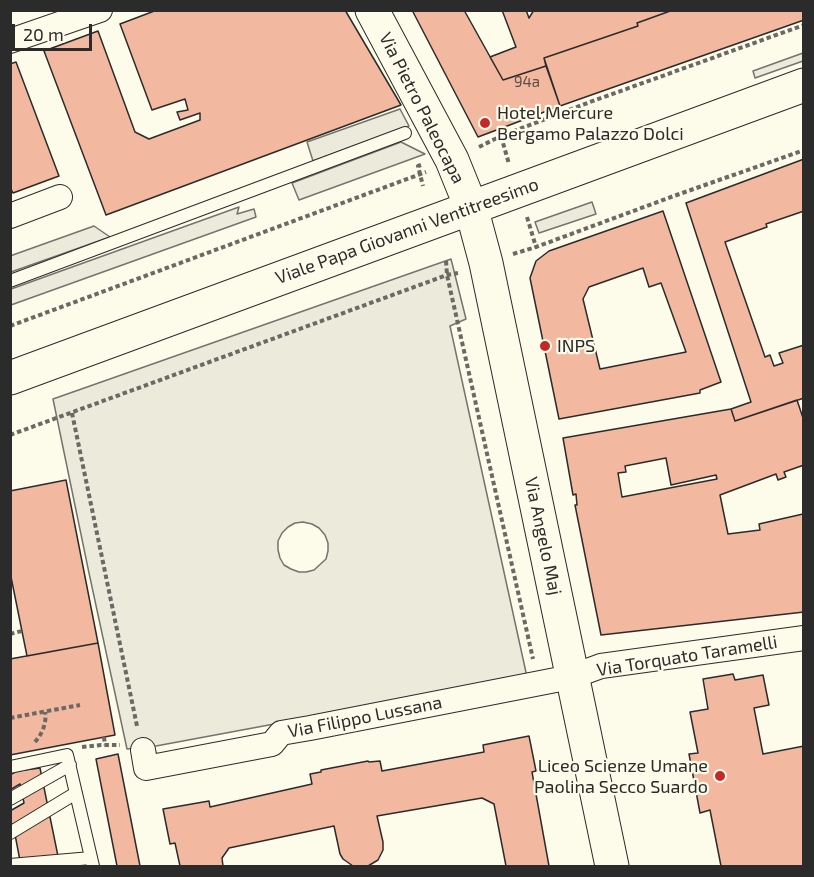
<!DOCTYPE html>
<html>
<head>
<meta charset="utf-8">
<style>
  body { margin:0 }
  #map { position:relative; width:814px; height:877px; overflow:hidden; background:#fdfbea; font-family:"Exo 2",sans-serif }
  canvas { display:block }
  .frame { position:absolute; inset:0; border:12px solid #2b2b2b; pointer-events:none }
  .scale { position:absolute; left:12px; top:24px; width:80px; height:27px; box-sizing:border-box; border:3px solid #2b2b2b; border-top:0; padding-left:8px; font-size:18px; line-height:21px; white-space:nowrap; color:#2b2b2b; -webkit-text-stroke:4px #fdfbea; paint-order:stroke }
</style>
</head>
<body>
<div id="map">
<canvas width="814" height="877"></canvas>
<div class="frame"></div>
<div class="scale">20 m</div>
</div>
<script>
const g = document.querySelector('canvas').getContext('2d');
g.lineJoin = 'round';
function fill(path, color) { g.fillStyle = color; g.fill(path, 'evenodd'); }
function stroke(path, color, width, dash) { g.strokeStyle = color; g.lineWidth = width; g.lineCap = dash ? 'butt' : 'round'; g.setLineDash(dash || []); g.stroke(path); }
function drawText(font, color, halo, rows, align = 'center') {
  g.font = font + ' "Exo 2",sans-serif'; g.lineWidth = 4.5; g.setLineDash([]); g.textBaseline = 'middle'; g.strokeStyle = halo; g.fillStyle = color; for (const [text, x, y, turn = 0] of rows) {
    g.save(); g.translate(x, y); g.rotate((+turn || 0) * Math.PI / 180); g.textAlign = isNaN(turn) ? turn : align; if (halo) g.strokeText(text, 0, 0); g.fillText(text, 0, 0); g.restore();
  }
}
const parking = new Path2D(`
  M 803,53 L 803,61 L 755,78 L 753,71 Z
  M 400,109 L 409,126 L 313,161 L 307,142 Z
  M 401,142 L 425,154 L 299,200 L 292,183 Z
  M 592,202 L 596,214 L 539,233 L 535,222 Z
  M 239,207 L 237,214 L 254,209 L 256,217 L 11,305 L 11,289 Z
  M 94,226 L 110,237 L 11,272 L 10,256 Z
  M 451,259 L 466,319 L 450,326 L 527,677 L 156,746 L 127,749 L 89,573 L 53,399 ZM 303,522 L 312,524 L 319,528 L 325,535 L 328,543 L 328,551 L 326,559 L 314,570 L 306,572 L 299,572 L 291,569 L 284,565 L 280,558 L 278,550 L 278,541 L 282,533 L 288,527 L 295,523 Z`);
fill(parking, '#eceadb');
stroke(parking, '#74746e', 1.5);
const building = new Path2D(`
  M 157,10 L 345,10 L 401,105 L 106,215 L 44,51 L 98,31 L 135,132 L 149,139 L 200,120 L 200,113 L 180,120 L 177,112 L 188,110 L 185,99 L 152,110 L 120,24 Z
  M 412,10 L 464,10 L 503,80 L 546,66 L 560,106 L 478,137 Z
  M 502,10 L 526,10 L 529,18 L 534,10 L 673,10 L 637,23 L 638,26 L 544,58 L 546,66 L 503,80 L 490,57 L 516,47 Z
  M 673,10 L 804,10 L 804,20 L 560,106 L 544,58 L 638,26 L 637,23 Z
  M 16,62 L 59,176 L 13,193 L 10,187 L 10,64 Z
  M 804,159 L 804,211 L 766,224 L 767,227 L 725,242 L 765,357 L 770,355 L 774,366 L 783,363 L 779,353 L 804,345 L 804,398 L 735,421 L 731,409 L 751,402 L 686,203 Z
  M 663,211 L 721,382 L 700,390 L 700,393 L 559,419 L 530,278 L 536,261 L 549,251 ZM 643,268 L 649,287 L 661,283 L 686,352 L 600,369 L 583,299 L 589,287 Z
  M 797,400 L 804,421 L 804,465 L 784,472 L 786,477 L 778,480 L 776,474 L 720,495 L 728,534 L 760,530 L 759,524 L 803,514 L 804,612 L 601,635 L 575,505 L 577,505 L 576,494 L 573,495 L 563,438 L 731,409 L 735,421 ZM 666,458 L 671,485 L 716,475 L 717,479 L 622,497 L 618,473 L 626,472 L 625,466 Z
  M 66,480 L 98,643 L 27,656 L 10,572 L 10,491 Z
  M 98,643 L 115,735 L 10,755 L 10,659 Z
  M 733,674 L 735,680 L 763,675 L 769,705 L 754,708 L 763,754 L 804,746 L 804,866 L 721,866 L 710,810 L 700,813 L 689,754 L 698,753 L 690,712 L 708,709 L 703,679 Z
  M 529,736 L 536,771 L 532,772 L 549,866 L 506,866 L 494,804 L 482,798 L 377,816 L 383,842 L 383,850 L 378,860 L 368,866 L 353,866 L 343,859 L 340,854 L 334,826 L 229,848 L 222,858 L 223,866 L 180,866 L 175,843 L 170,844 L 163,809 L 209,801 L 210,807 L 312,784 L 310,774 L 321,772 L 321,770 L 368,761 L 369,762 L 380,761 L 382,771 L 484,752 L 483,745 Z
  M 118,754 L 140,866 L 117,866 L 96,759 Z
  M 40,768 L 60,866 L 21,866 L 13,824 L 10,825 L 10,811 L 24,803 L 20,784 L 10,790 L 10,775 L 17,771 Z`);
fill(building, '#f2b8a0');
stroke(building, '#2b2b2b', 1.5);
const lane = new Path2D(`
  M 10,281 L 405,133
  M 10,767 L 67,755 L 93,866
  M 10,799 L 70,765
  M 10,833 L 76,793
  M 10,865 L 91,858`);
const street = new Path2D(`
  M 10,41 L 100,10
  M 10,216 L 60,197
  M 143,750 L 146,768 L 272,744 L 281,733 L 310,728 L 571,677 L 601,666 L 804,638`);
const secondary = new Path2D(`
  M 372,10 L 452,160 L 471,207 L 486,263 L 612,866
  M 10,378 L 804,85`);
stroke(lane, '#2b2b2b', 14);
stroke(street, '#2b2b2b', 26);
stroke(secondary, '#2b2b2b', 35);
stroke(new Path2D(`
  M 501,136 L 509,164
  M 479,147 L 501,136 L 590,102 L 804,25
  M 421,165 L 418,166 L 423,186
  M 527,217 L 536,247
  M 513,254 L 536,247 L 671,197 L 804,150
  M 446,261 L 447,275 L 533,659
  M 10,326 L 426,172
  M 72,413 L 137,726
  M 10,435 L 447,275 L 458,273
  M 10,634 L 22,631
  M 10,718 L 80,705
  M 104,737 L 105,745
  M 35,742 C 42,734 47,723 45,712
  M 82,747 L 101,745 L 120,745`), '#6a6964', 4, [4.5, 3]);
stroke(lane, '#fdfbea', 12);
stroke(street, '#fdfbea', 24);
stroke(secondary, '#fdfbea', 33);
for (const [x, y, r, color] of [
  [485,123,6,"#c62828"],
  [545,346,6,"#c62828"],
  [720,776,6,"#c62828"]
]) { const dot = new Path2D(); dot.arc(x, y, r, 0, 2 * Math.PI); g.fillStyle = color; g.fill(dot); stroke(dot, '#fdfbea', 2); }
drawText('15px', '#5d4e48', null, [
  ["94a",527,82]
]);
drawText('18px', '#2b2b2b', '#fdfbea', [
  ["Via Pietro Paleocapa",422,108,63],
  ["Viale Papa Giovanni Ventitreesimo",407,231,-20],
  ["Via Angelo Maj",543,536,78],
  ["Via Torquato Taramelli",687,656,-9],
  ["Via Filippo Lussana",365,717,-11]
]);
drawText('18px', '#2b2b2b', '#fdfbea', [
  ["Hotel Mercure",497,113],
  ["Bergamo Palazzo Dolci",497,134],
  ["INPS",557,346],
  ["Liceo Scienze Umane",708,766,"right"],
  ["Paolina Secco Suardo",708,787,"right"]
], 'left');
</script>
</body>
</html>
